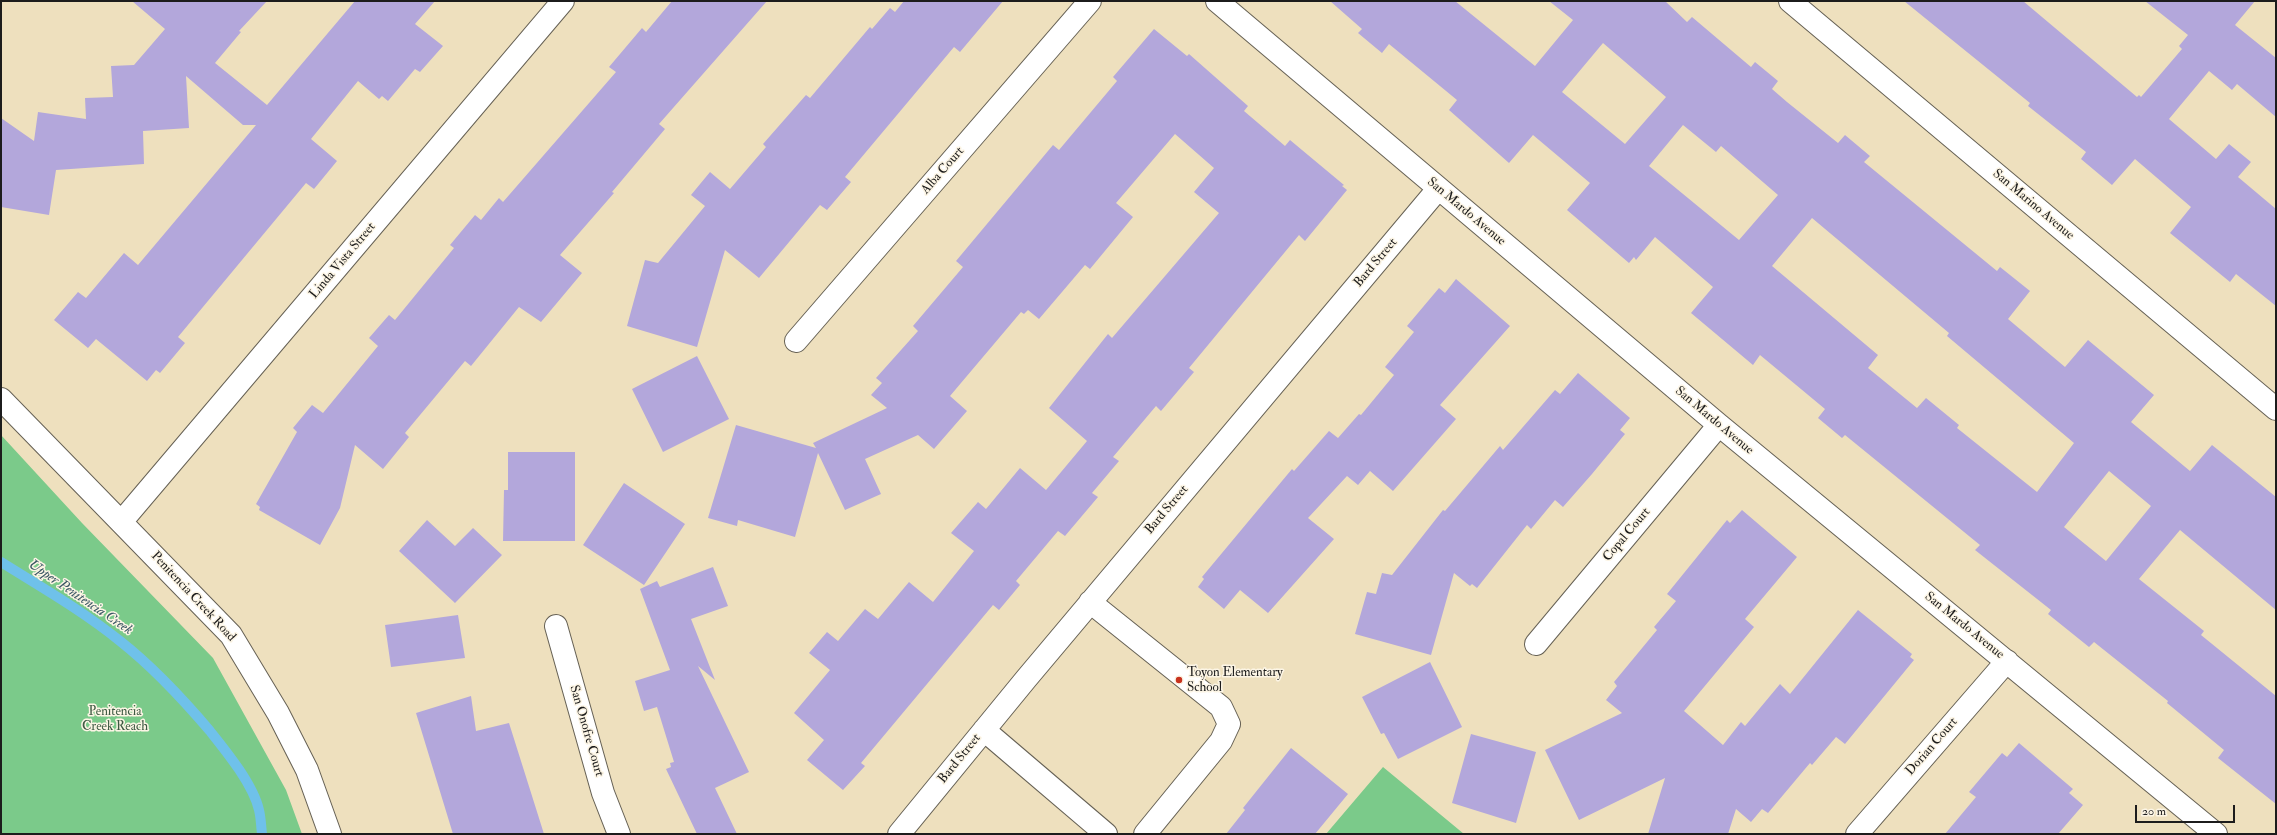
<!DOCTYPE html>
<html>
<head>
<meta charset="utf-8">
<style>
  body { margin:0 }
  #map { position:relative; width:2277px; height:835px; overflow:hidden; background:#eee0be; font-family:"IM FELL Double Pica",serif }
  canvas { display:block }
  .frame { position:absolute; inset:0; border:2px solid #1c1c1c; pointer-events:none }
  .scale { position:absolute; left:2135px; top:805px; width:100px; height:18px; box-sizing:border-box; border:2px solid #1c1c1c; border-top:0; padding-left:5px; font-size:12px; line-height:14px; white-space:nowrap; color:#1c1c1c; -webkit-text-stroke:3px #fcf5e5; paint-order:stroke }
</style>
</head>
<body>
<div id="map">
<canvas width="2277" height="835"></canvas>
<div class="frame"></div>
<div class="scale">20 m</div>
</div>
<script>
const g = document.querySelector('canvas').getContext('2d');
g.lineJoin = 'round';
function fill(path, color) { g.fillStyle = color; g.fill(path, 'evenodd'); }
function stroke(path, color, width, dash) { g.strokeStyle = color; g.lineWidth = width; g.lineCap = dash ? 'butt' : 'round'; g.setLineDash(dash || []); g.stroke(path); }
function drawText(font, color, halo, rows, align = 'center') {
  g.font = font + ' "IM FELL Double Pica",serif'; g.lineWidth = 3; g.setLineDash([]); g.textBaseline = 'middle'; g.strokeStyle = halo; g.fillStyle = color; for (const [text, x, y, turn = 0] of rows) {
    g.save(); g.translate(x, y); g.rotate((+turn || 0) * Math.PI / 180); g.textAlign = isNaN(turn) ? turn : align; if (halo) g.strokeText(text, 0, 0); g.fillText(text, 0, 0); g.restore();
  }
}
fill(new Path2D(`
  M 1,435 L 82,523 L 213,658 L 286,790 L 302,834 L 1,834 Z
  M 1383,767 L 1464,834 L 1326,834 Z`), '#7bca8a');
stroke(new Path2D(`
  M 1,562 C 41,587 83,611 120,641 C 153,667 182,698 210,731 C 226,751 253,784 259,810 C 261,818 261,826 262,834`), '#6fc1ea', 10);
fill(new Path2D(`
  M 132,1 L 267,1 L 239,31 L 241,32 L 215,63 L 267,105 L 355,1 L 435,1 L 415,24 L 443,46 L 420,72 L 415,69 L 388,101 L 382,96 L 379,99 L 358,81 L 311,139 L 337,161 L 314,189 L 306,183 L 178,337 L 185,343 L 160,373 L 156,370 L 147,381 L 96,339 L 88,348 L 54,320 L 78,292 L 86,298 L 124,253 L 138,265 L 256,125 L 243,125 L 186,76 L 189,128 L 143,131 L 144,164 L 56,170 L 49,215 L 1,207 L 1,118 L 34,141 L 38,112 L 86,119 L 85,98 L 113,97 L 111,66 L 134,65 L 165,29 Z
  M 672,1 L 767,1 L 659,124 L 665,129 L 612,192 L 614,193 L 560,255 L 582,273 L 541,322 L 519,307 L 471,366 L 465,361 L 405,433 L 409,437 L 383,469 L 355,445 L 340,508 L 320,545 L 259,510 L 260,507 L 256,504 L 297,432 L 293,428 L 312,405 L 323,413 L 378,346 L 369,338 L 389,315 L 395,320 L 454,248 L 450,245 L 475,215 L 481,220 L 499,198 L 503,202 L 616,72 L 609,67 L 642,28 L 646,32 Z
  M 904,1 L 1003,1 L 960,52 L 954,47 L 845,177 L 851,182 L 827,210 L 820,205 L 759,278 L 725,250 L 697,347 L 627,326 L 645,260 L 658,263 L 705,206 L 691,195 L 710,172 L 730,189 L 766,147 L 763,144 L 806,95 L 810,98 L 870,27 L 872,29 L 890,8 L 895,12 Z
  M 1330,1 L 1455,1 L 1535,66 L 1573,20 L 1549,1 L 1665,1 L 1687,22 L 1692,17 L 1751,67 L 1755,62 L 1778,81 L 1772,89 L 1787,102 L 1838,143 L 1845,135 L 1870,156 L 1864,162 L 1997,271 L 2000,267 L 2030,291 L 2008,319 L 2065,367 L 2088,340 L 2154,395 L 2131,422 L 2190,471 L 2212,445 L 2276,497 L 2276,610 L 2180,530 L 2139,579 L 2204,631 L 2201,635 L 2276,696 L 2276,804 L 2218,758 L 2224,750 L 2167,703 L 2168,701 L 2094,642 L 2089,647 L 2048,614 L 2051,610 L 1975,550 L 1980,545 L 1845,435 L 1842,438 L 1818,418 L 1825,409 L 1760,355 L 1753,365 L 1691,313 L 1713,287 L 1655,237 L 1636,260 L 1634,257 L 1629,263 L 1567,210 L 1590,183 L 1533,135 L 1509,163 L 1449,110 L 1457,100 L 1389,44 L 1382,53 L 1358,33 L 1362,29 ZM 1603,43 L 1666,97 L 1625,144 L 1562,92 ZM 1683,125 L 1716,152 L 1721,146 L 1778,195 L 1739,240 L 1649,166 ZM 1812,218 L 1949,333 L 1947,336 L 2074,443 L 2037,492 L 1957,428 L 1959,425 L 1926,398 L 1917,408 L 1868,368 L 1878,355 L 1772,266 ZM 2109,471 L 2151,506 L 2106,561 L 2064,527 Z
  M 1904,1 L 2023,1 L 2137,97 L 2139,95 L 2141,97 L 2182,49 L 2179,46 L 2188,35 L 2145,1 L 2255,1 L 2235,25 L 2276,58 L 2276,117 L 2237,84 L 2232,90 L 2209,71 L 2169,119 L 2216,159 L 2229,144 L 2251,162 L 2238,177 L 2276,209 L 2276,306 L 2236,274 L 2230,282 L 2170,233 L 2191,207 L 2135,159 L 2112,185 L 2081,159 L 2086,152 L 2028,106 L 2030,103 Z
  M 1154,29 L 1187,56 L 1189,54 L 1248,106 L 1244,111 L 1285,146 L 1290,140 L 1344,185 L 1342,186 L 1347,190 L 1305,241 L 1299,235 L 1189,368 L 1194,372 L 1161,411 L 1156,406 L 1113,457 L 1119,461 L 1092,493 L 1098,497 L 1065,536 L 1058,531 L 1016,581 L 1020,585 L 999,610 L 993,605 L 861,763 L 865,766 L 843,790 L 807,760 L 824,740 L 794,713 L 830,670 L 809,653 L 827,632 L 838,641 L 865,609 L 878,619 L 909,582 L 933,602 L 974,551 L 951,533 L 978,502 L 986,509 L 1020,468 L 1046,490 L 1087,441 L 1049,408 L 1108,334 L 1112,338 L 1219,213 L 1194,192 L 1214,168 L 1175,134 L 1116,203 L 1133,217 L 1090,269 L 1085,265 L 1039,319 L 1028,310 L 1024,314 L 1021,312 L 950,396 L 967,411 L 934,449 L 918,435 L 865,459 L 881,494 L 845,510 L 818,453 L 795,537 L 738,520 L 737,526 L 708,518 L 736,425 L 816,448 L 813,443 L 887,408 L 871,395 L 882,383 L 876,378 L 918,331 L 913,326 L 963,267 L 956,261 L 1053,145 L 1059,150 L 1117,81 L 1113,77 Z
  M 1456,279 L 1510,326 L 1440,405 L 1456,419 L 1393,491 L 1370,471 L 1358,485 L 1347,476 L 1308,518 L 1334,539 L 1268,613 L 1240,590 L 1224,609 L 1198,587 L 1204,579 L 1202,577 L 1292,469 L 1294,471 L 1329,431 L 1338,438 L 1359,414 L 1361,415 L 1394,375 L 1385,367 L 1414,332 L 1407,326 L 1439,288 L 1445,293 Z
  M 697,356 L 729,419 L 663,452 L 632,389 Z
  M 1578,373 L 1630,418 L 1620,430 L 1625,434 L 1592,474 L 1563,507 L 1555,500 L 1531,529 L 1527,525 L 1477,588 L 1472,584 L 1470,586 L 1454,573 L 1431,655 L 1355,634 L 1367,592 L 1376,594 L 1382,573 L 1392,575 L 1443,510 L 1445,511 L 1500,446 L 1503,450 L 1555,390 L 1560,394 Z
  M 508,452 L 575,452 L 575,541 L 503,541 L 504,490 L 508,490 Z
  M 624,483 L 685,524 L 644,585 L 583,545 Z
  M 1742,510 L 1797,557 L 1745,619 L 1754,627 L 1684,711 L 1723,745 L 1741,722 L 1745,726 L 1780,684 L 1790,694 L 1858,610 L 1912,654 L 1910,657 L 1914,660 L 1845,744 L 1836,737 L 1812,765 L 1810,763 L 1768,813 L 1762,809 L 1751,822 L 1736,809 L 1728,834 L 1648,834 L 1665,778 L 1579,820 L 1545,750 L 1622,713 L 1606,700 L 1617,686 L 1614,682 L 1657,630 L 1654,627 L 1676,601 L 1667,594 L 1727,520 L 1730,523 Z
  M 427,520 L 455,546 L 473,528 L 502,555 L 455,603 L 399,551 Z
  M 713,567 L 728,606 L 691,619 L 715,680 L 698,666 L 749,772 L 715,788 L 737,834 L 697,834 L 666,769 L 671,767 L 670,763 L 674,762 L 657,707 L 644,711 L 635,681 L 670,670 L 640,589 L 657,581 L 660,587 Z
  M 458,615 L 465,658 L 391,667 L 385,625 Z
  M 1430,662 L 1462,727 L 1398,759 L 1384,733 L 1381,734 L 1362,697 Z
  M 471,696 L 476,731 L 509,723 L 544,834 L 453,834 L 416,713 Z
  M 1471,734 L 1536,752 L 1516,823 L 1452,803 Z
  M 2019,743 L 2073,789 L 2069,793 L 2083,805 L 2058,834 L 1945,834 L 1976,797 L 1969,792 L 2002,753 L 2007,757 Z
  M 1291,748 L 1348,794 L 1315,834 L 1226,834 L 1245,810 L 1243,808 Z`), '#b3a7db');
const minor = new Path2D(`
  M 1217,1 L 1719,425 L 2216,834
  M 1790,1 L 2276,409
  M 796,341 L 1090,1
  M 1,399 L 231,635 L 278,713 L 307,770 L 330,834
  M 122,521 L 563,1
  M 1090,602 L 1221,707 L 1229,724 L 1221,741 L 1145,834
  M 556,626 L 603,793 L 619,834
  M 1536,644 L 1719,425
  M 984,730 L 1106,834
  M 899,834 L 1026,679 L 1438,189
  M 1857,834 L 2007,661`);
stroke(minor, '#666155', 24);
stroke(minor, '#fff', 22);
for (const [x, y, r, color] of [
  [1179,680,4,"#c8321e"]
]) { const dot = new Path2D(); dot.arc(x, y, r, 0, 2 * Math.PI); g.fillStyle = color; g.fill(dot); stroke(dot, '#fcf5e5', 1.5); }
drawText('13px', '#1c1c1c', '#fcf5e5', [
  ["Alba Court",943,171,-49],
  ["San Marino Avenue",2033,205,40],
  ["San Mardo Avenue",1466,212,40],
  ["Linda Vista Street",343,261,-50],
  ["Bard Street",1376,263,-50],
  ["San Mardo Avenue",1714,421,40],
  ["Bard Street",1167,510,-50],
  ["Copal Court",1627,535,-50],
  ["Penitencia Creek Road",193,597,47],
  ["San Mardo Avenue",1964,626,39],
  ["San Onofre Court",586,731,74],
  ["Dorian Court",1932,747,-49],
  ["Bard Street",960,759,-51]
]);
drawText('13px', '#1c1c1c', '#fcf5e5', [
  ["Toyon Elementary",1187,673],
  ["School",1187,688]
], 'left');
drawText('13px', '#3d5942', '#fcf5e5', [
  ["Penitencia",115,712],
  ["Creek Reach",115,727]
]);
drawText('italic 14px', '#395664', '#fcf5e5', [
  ["Upper Penitencia Creek",80,598,34]
]);
</script>
</body>
</html>
